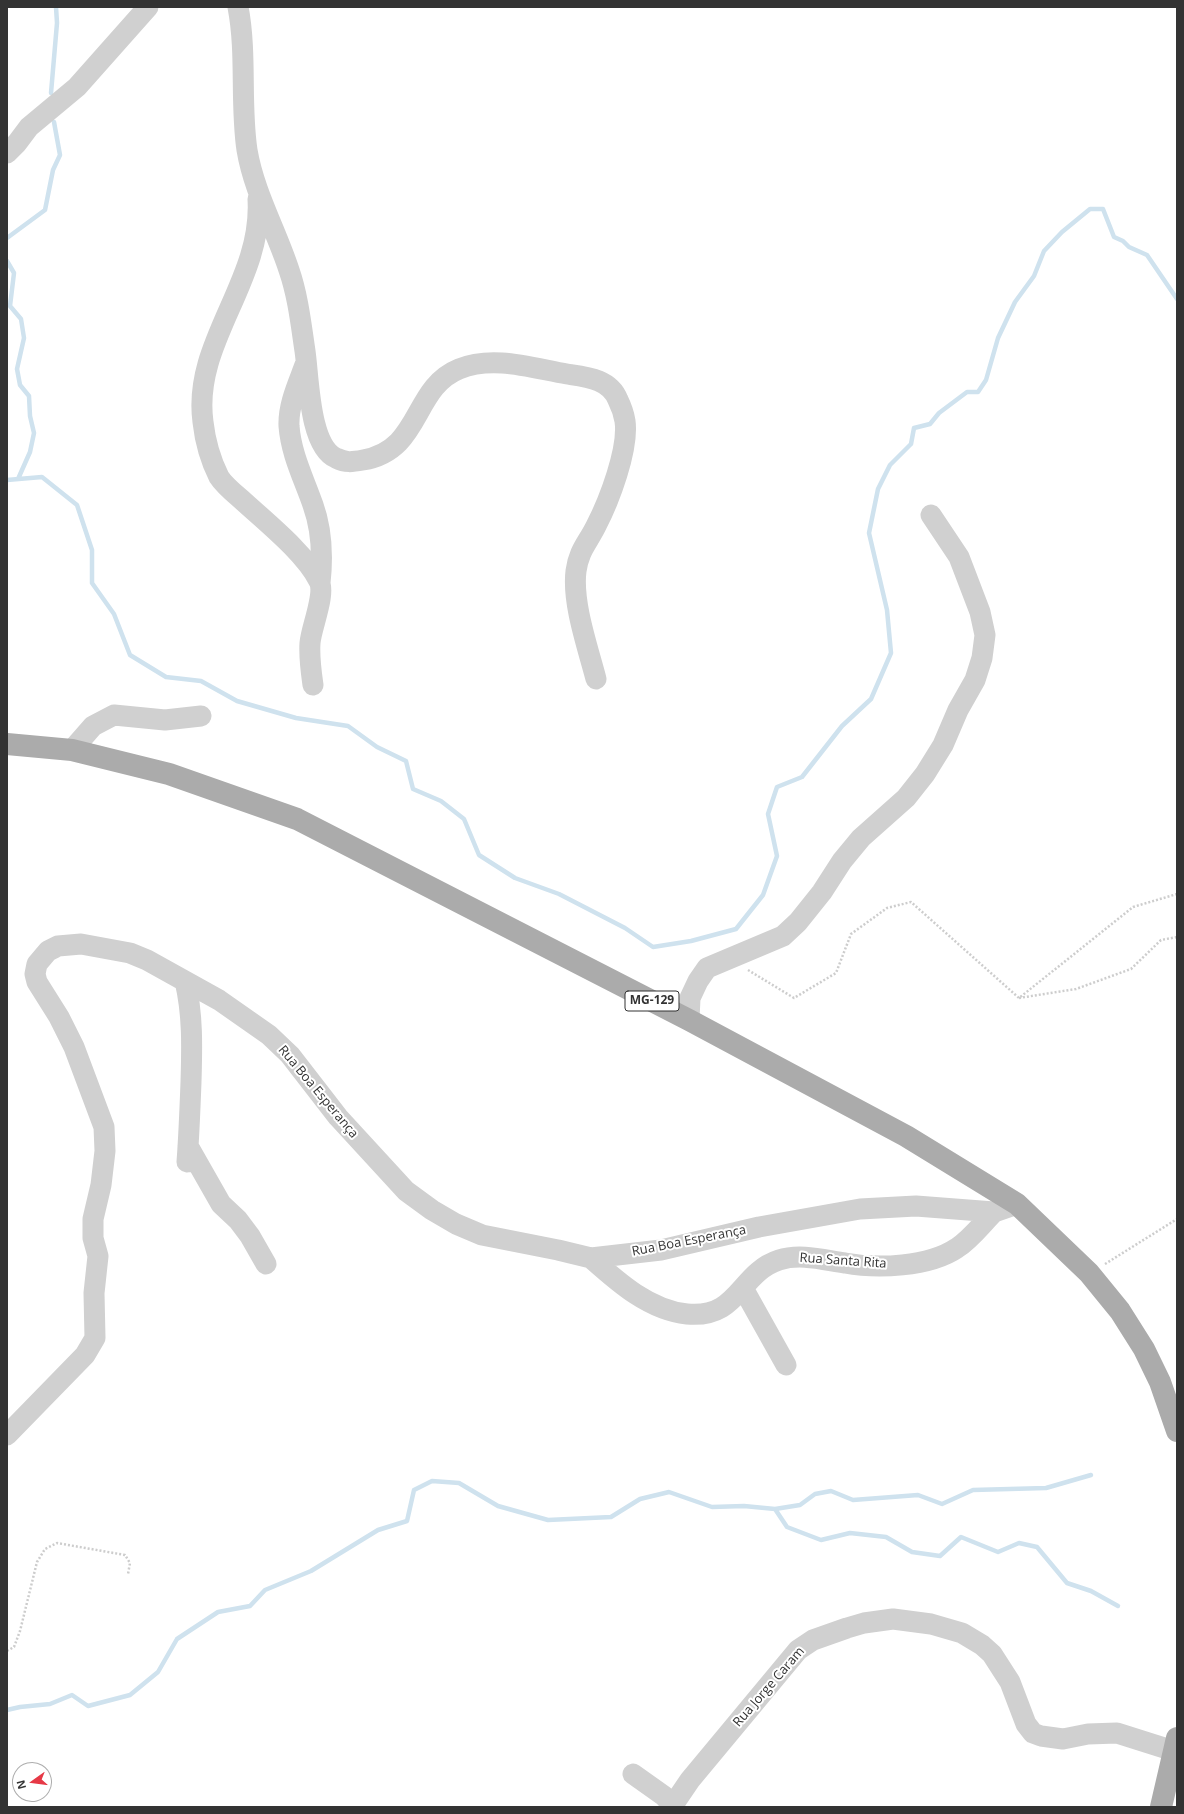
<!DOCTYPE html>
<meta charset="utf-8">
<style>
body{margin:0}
#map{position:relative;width:1184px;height:1814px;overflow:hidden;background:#fff;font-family:"Open Sans",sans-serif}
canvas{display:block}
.frame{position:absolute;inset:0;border:8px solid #333;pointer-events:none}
.north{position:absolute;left:12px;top:1762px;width:40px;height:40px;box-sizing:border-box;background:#fff;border:1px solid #adadad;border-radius:50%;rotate:256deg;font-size:11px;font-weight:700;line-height:16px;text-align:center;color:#333}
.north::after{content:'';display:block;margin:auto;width:14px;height:18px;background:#e63946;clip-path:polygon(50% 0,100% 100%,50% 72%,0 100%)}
</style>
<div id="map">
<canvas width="1184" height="1814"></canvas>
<div class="frame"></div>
<div class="north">N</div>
</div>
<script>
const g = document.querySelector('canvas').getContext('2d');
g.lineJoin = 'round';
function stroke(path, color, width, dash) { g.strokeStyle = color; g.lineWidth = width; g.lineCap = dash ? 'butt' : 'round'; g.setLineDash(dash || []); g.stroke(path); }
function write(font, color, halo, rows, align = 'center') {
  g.font = font + ' "Open Sans",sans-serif'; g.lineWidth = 4; g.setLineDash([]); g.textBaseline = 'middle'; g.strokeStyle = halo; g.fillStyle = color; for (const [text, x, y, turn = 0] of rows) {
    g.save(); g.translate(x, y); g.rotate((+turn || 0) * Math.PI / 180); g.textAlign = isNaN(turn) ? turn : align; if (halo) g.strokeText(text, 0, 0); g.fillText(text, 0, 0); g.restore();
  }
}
const stream = new Path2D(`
 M51,93L57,23L56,7
 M7,238L45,210L53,170L60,155L54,122
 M7,261L14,273L10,306L21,319L24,338L17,369L20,385L29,396L30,416L34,433L30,452L18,479
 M7,480L42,477L77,505L92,550V583L114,614L130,655L166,677L201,681L237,701L296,718L348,726L377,747L406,761L413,789L441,801L464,819L479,855L515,878L559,894L625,928L653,947L691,941L736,929L763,895L777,856L768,814L777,787L802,777L842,726L871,699L891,653L887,610L869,533L878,489L890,465L911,444L914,428L930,424L939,413L967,392H978L986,380L998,338L1015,302L1034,276L1044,251L1062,232L1090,209H1103L1114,237L1123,241L1129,247L1147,255L1177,299
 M775,1509L800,1505L815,1494L831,1491L853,1500L918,1495L942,1504L973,1490L1046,1488L1091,1475
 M7,1710L20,1707L50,1704L72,1695L88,1706L130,1695L158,1672L177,1639L218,1612L250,1606L265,1590L311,1571L378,1530L407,1521L414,1490L432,1481L459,1483L498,1506L548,1520L611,1517L640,1499L669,1492L712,1507L744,1506L775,1509L787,1527L821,1540L850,1533L886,1537L912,1552L940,1556L961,1537L998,1552L1019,1543L1037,1547L1067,1583L1091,1591L1118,1606`);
const path = new Path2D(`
 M748,970L794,998L836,973L851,934L887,908L911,902L1019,998L1133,907L1177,894
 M1019,998L1076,989L1131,969L1161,940L1177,937
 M1105,1264L1177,1219
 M7,1651L14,1647L20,1631L37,1562L45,1549L57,1543L125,1555L130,1563L128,1574`);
const minor = new Path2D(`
 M238,7C247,54 240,103 247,150C254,192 276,230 289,270C298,296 301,324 305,351C309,378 309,446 336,458C346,463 352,462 363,460C422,450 412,388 459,369C493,355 532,368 567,374C587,377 610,379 618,400C621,406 624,415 625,421C629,449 609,501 596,526C587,544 579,550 576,571C572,603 588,648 596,679
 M7,153L17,143L29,127L77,87L148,7
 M258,199C263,282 192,342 203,422C205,440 211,461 219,477C224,485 235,494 242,500C266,522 305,553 319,581C326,594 311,628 310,643C309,658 311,671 313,685
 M305,365C298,384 288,405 289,426C291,454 304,479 313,505C322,530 323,556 320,583
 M72,750L93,726L114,715L165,720L201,716
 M185,981C193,1014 192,1048 191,1082C190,1109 189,1135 187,1162
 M689,1020L690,998L698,981L707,968L783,936L798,922L822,892L842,861L861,838L906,798L925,774L943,745L958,710L975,680L982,658L985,635L980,612L959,557L931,515
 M188,1146L221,1204L238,1220L250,1236L266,1264
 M591,1258C618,1282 649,1310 687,1314C739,1319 739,1273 779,1260C800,1253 824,1260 845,1263C877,1269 929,1267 957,1248C971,1239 982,1224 994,1212
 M743,1288L786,1365
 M7,1435L85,1355L95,1338L94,1293L98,1256L93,1238V1219L101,1185L105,1151L104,1127L74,1047L59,1017L37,982L35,974L37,964L48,951L58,946L81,944L130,953L147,960L219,1000L269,1035L290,1055L338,1117L406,1191L432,1210L456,1224L482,1235L558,1250L591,1258L661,1250L759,1227L860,1209L916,1206L994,1212L1017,1204
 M633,1774L664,1796L674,1807
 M673,1805L690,1780L798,1650L813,1640L847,1628L864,1623L893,1619L931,1624L962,1633L982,1645L992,1654L1010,1682L1026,1724L1033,1733L1041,1736L1063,1739L1088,1734L1117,1733L1177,1752`);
const major = new Path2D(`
 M7,744L72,750L169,774L297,819L689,1020L906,1136L1017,1204L1089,1273L1120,1311L1144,1349L1160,1382L1177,1431
 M1161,1807L1177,1738`);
const shields = [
 [652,1001,54]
];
const shieldNames = [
 ["MG-129",652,1001]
];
const streetNames = [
 ["Rua Boa Esperança",318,1092,50],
 ["Rua Boa Esperança",689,1241,-11],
 ["Rua Santa Rita",843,1261,4],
 ["Rua Jorge Caram",769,1687,-49]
];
stroke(stream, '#cfe2ee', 4.5);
stroke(path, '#cdcdcd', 2.5, [2, 2]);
stroke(minor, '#d0d0d0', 21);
stroke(major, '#ababab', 22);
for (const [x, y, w] of shields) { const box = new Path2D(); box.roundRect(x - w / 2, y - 10, w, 20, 3); g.fillStyle = '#fff'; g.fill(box); stroke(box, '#333', 1); }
write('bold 12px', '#333', null, shieldNames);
write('13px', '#333', '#fff', streetNames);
</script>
